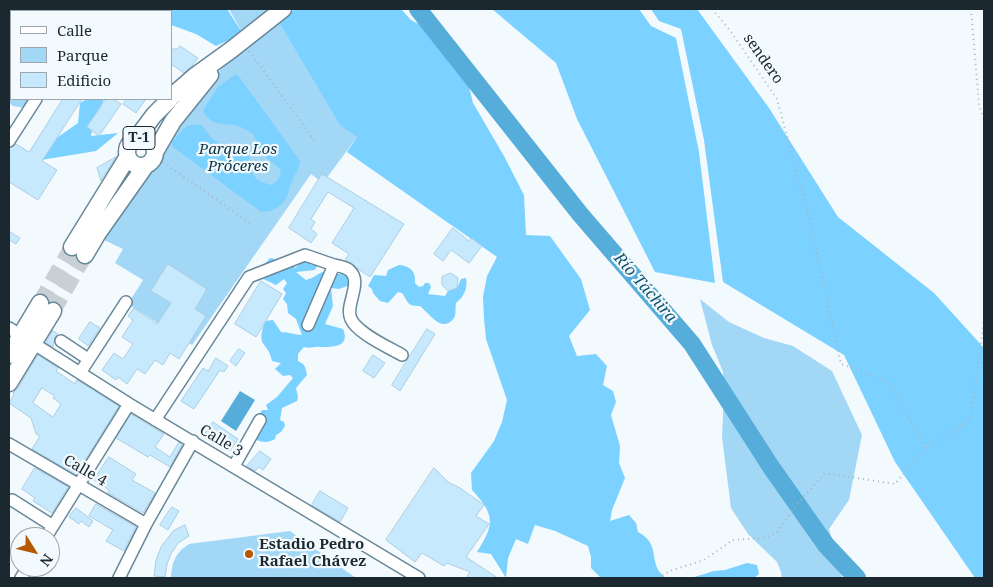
<!DOCTYPE html>
<meta charset="utf-8">
<style>
body{margin:0}
#map{position:relative;width:993px;height:587px;overflow:hidden;background:#f3fafe;font-family:"Noto Serif",serif}
canvas{display:block}
.frame{position:absolute;inset:0;border:10px solid #1b2830;pointer-events:none}
.legend{position:absolute;left:10px;top:10px;width:162px;height:90px;box-sizing:border-box;background:#f3fafe;border:1px solid #9da6ac;margin:0;padding:6px 9px;list-style:none;font-size:15px;color:#1b2830}
.legend li{display:flex;align-items:center;gap:10px;height:25px}
.legend b{width:25px;border:1px solid #9da6ac}
.north{position:absolute;left:10px;top:527px;width:50px;height:50px;box-sizing:border-box;background:#f3fafe;border:1px solid #9da6ac;border-radius:50%;rotate:126deg;font-size:14px;font-weight:700;line-height:20px;text-align:center;color:#1b2830}
.north::after{content:'';display:block;margin:auto;width:18px;height:22px;background:#b55900;clip-path:polygon(50% 0,100% 100%,50% 72%,0 100%)}
</style>
<div id="map">
<canvas width="993" height="587"></canvas>
<div class="frame"></div>
<ul class="legend">
<li><b style="height:6px;background:#fff"></b>Calle</li>
<li><b style="height:14px;background:#a2d7f6"></b>Parque</li>
<li><b style="height:14px;background:#c7e9fd"></b>Edificio</li>
</ul>
<div class="north">N</div>
</div>
<script>
const g = document.querySelector('canvas').getContext('2d');
g.lineJoin = 'round';
function fill(path, color) { g.fillStyle = color; g.fill(path, 'evenodd'); }
function stroke(path, color, width, dash) { g.strokeStyle = color; g.lineWidth = width; g.lineCap = dash ? 'butt' : 'round'; g.setLineDash(dash || []); g.stroke(path); }
function write(font, color, halo, rows, align = 'center') {
  g.font = font + ' "Noto Serif",serif'; g.lineWidth = 4.5; g.setLineDash([]); g.textBaseline = 'middle'; g.strokeStyle = halo; g.fillStyle = color; for (const [text, x, y, turn = 0] of rows) {
    g.save(); g.translate(x, y); g.rotate((+turn || 0) * Math.PI / 180); g.textAlign = isNaN(turn) ? turn : align; if (halo) g.strokeText(text, 0, 0); g.fillText(text, 0, 0); g.restore();
  }
}
const green = new Path2D(`
 M229,9H275L243,34Z
 M278,21L340,124L357,137L323,183L311,174L192,345L128,304L143,280L115,263L123,249L100,238L199,95L221,69L235,56Z
 M11,88V99H30L25,108L13,106L9,103V94Z
 M700,299L729,322L764,338L793,346L832,371L862,435L849,500L829,529L842,578H782L781,572L777,562L748,534L731,508L722,437L724,393L723,372L712,345Z
 M290,531L356,578H171C172,562 175,553 189,544Z`);
const forest = new Path2D(`
 M154,9H227L243,34L216,46L196,34L171,25V11H153Z
 M295,9H401L411,20L446,38L462,57L473,103L504,156L524,195L526,235L550,236L581,279L590,310L569,336L577,356L596,354L607,366L603,385L613,391L616,402L611,415L620,446L619,463L625,478L612,510L610,521L629,515L636,523L638,532C663,545 646,564 666,578H601L591,568V557L588,546L555,531L535,525L528,544L516,539L508,558L506,578L491,554L477,552C495,524 495,515 472,490L471,473L494,441L502,422L507,400L486,339L484,319L483,297L487,276L497,257L347,152L357,137L340,125L278,21Z
 M492,9H639L651,26L676,38L699,152L715,283L655,272L577,119L556,63Z
 M651,9H697L769,108L838,217L934,293L984,348V578H975L895,462L844,355L723,282L704,140L681,29L659,21Z
 M236,74L240,78L300,161C299,170 294,175 291,183C289,186 289,190 288,194C284,205 271,214 260,211L173,147L172,142C182,132 184,122 201,125C208,132 211,140 221,144C229,146 237,143 244,150C257,162 242,178 271,185L277,181L281,174L279,168L262,154L253,134C247,130 241,126 234,125C219,123 211,126 203,110L218,87Z
 M87,99H104L93,126L91,136L118,133L96,151L41,160L58,137L78,123L80,103Z
 M270,258C278,259 285,263 294,265L295,268L306,259L312,265L316,263L317,266L315,270L296,272L306,280C318,278 320,267 332,275L348,272L350,285L339,289L331,288L333,306L325,324L343,329C351,348 331,347 320,347C314,346 311,349 304,347L298,354V361C306,365 305,367 307,375L296,388L298,397L297,401L282,408L280,420L284,422L285,426L281,432L276,435L275,439C268,443 262,443 255,439C257,432 261,429 264,421L259,415L262,410H268L266,405L277,397L293,378L290,375L283,376L275,369L281,363L272,361C268,340 255,349 265,321L273,320L281,332C289,332 295,335 302,335L296,319L288,313L287,304L283,299L286,293L283,289L287,283L284,279L276,285L261,278L264,265Z
 M399,265C411,266 416,272 415,283L419,287L423,286L425,283H429L431,287L428,294L445,296L448,291L457,288L461,279L466,278C468,288 464,297 456,303C455,307 456,312 455,316C454,319 452,320 450,322C439,330 428,312 420,306C407,306 409,303 402,293L398,292L388,303L380,301L373,293L372,289L368,286L374,275L386,276L388,270Z
 M747,563L757,565L759,574L754,578H691L714,571L725,570Z`);
const water = new Path2D(`
 M240,391L255,400L236,431L221,421Z`);
const river = new Path2D(`
 M418,9L580,214L692,344L771,467L826,545L857,578`);
const building = new Path2D(`
 M180,46L198,58L192,66L184,73L171,64V49H177Z
 M63,99H82L42,161L57,170L38,200L9,182V148L13,147L16,144L29,152Z
 M106,99H113L121,104L99,136L87,127Z
 M127,99H146L136,113L123,104Z
 M116,157L101,180V181L97,168Z
 M322,174L404,224L370,277L358,269L353,264L345,260L349,254L332,243L354,208L328,192L311,219L315,222L311,229L317,234L311,243L289,228Z
 M453,228L469,241L471,238L482,246L469,263L451,250L443,261L434,254Z
 M9,231L20,238L16,244L9,240Z
 M168,264L207,289L195,309L206,316L179,359L170,353L163,365L155,360L145,374L137,369L127,384L118,377L116,380L102,370L114,353L123,359L133,344L122,337L133,320L128,316L134,308L157,324L171,303L151,291Z
 M451,273L458,278L457,288L448,291L442,285V277Z
 M261,281L282,294L256,337L235,324Z
 M90,322L100,328L88,346L79,339Z
 M427,329L435,334L400,391L392,385Z
 M53,331L58,334L55,337L53,347L46,343Z
 M239,349L245,353L236,366L230,361Z
 M38,355L58,368L56,371L75,384L77,380L119,406L76,475L32,449L40,436L36,434L31,418L9,403L14,394L13,393L18,388ZM42,388L55,396L53,398L61,404L53,417L33,403Z
 M373,355L385,363L374,378L363,371Z
 M216,358L228,366L224,372L220,370L194,409L181,401L203,368L208,371Z
 M131,414L164,434L155,447L170,457L179,442L182,445L170,467L150,455L148,457L116,438Z
 M213,422L238,439L230,451L205,434Z
 M260,451L271,459L263,470L259,467L255,471L247,466Z
 M109,457L136,474L132,480L155,493L143,513L108,493L109,490L94,480Z
 M35,468L68,487L52,513L33,501L35,498L22,489Z
 M434,468L448,482L460,488L484,505L476,516L489,524L466,557L498,578H466L470,572L447,563L444,566L422,553L415,562L386,540Z
 M320,491L348,508L340,522L312,505Z
 M96,504L136,527L124,551L106,541L113,530L89,516Z
 M172,507L179,511L168,530L160,525Z
 M76,508L93,521L89,527L81,521L79,524L69,517Z
 M185,525L189,536L178,543L171,554L167,564L165,577L154,576L156,560L161,547L173,531Z`);
const highwayTunnel = new Path2D(`
 M40,303L72,247
 M53,311L85,255`);
const path = new Path2D(`
 M712,9L729,29L777,99L810,221L841,364L889,382L926,448
 M971,9L979,105L984,120
 M249,51L317,144
 M163,162L251,224
 M658,578L670,571L704,560L733,540L764,538L776,533L798,503L825,473L895,484L926,448L971,420L984,321`);
const minor = new Path2D(`
 M92,11L93,9
 M9,64L11,65
 M9,141L36,99
 M334,265C339,266 345,267 349,270C364,282 344,305 351,319C357,333 388,347 402,355
 M9,328L129,404L419,578
 M61,341L88,359
 M80,373L126,302
 M155,420L249,277L305,255L334,265L308,325
 M9,444L146,524
 M234,466L260,420
 M12,500L53,526
 M46,537L129,404
 M21,578L28,567
 M119,578L146,524L193,441`);
const highway = new Path2D(`
 M171,97L195,76L231,50L283,9
 M127 152a14 14 0 1 1 28 0a14 14 0 1 1-28 0Z
 M136,139L154,115L170,99
 M155,152L173,121L210,75
 M72,247L127,158
 M85,255L98,233L146,165
 M9,355L40,303
 M9,383L53,311`);
const markers = [
 [249,554,5,"#b55900"]
];
const shields = [
 [139,138,32]
];
const shieldNames = [
 ["T-1",139,138]
];
const streetNames = [
 ["sendero",763,59,55],
 ["Calle 3",221,441,31],
 ["Calle 4",85,471,30]
];
const parkNames = [
 ["Parque Los",238,150],
 ["Próceres",238,167]
];
const poiNames = [
 ["Estadio Pedro",259,545],
 ["Rafael Chávez",259,562]
];
const waterNames = [
 ["Río Táchira",645,288,49]
];
fill(green, '#a2d7f6');
fill(forest, '#7bd1ff');
fill(water, '#57add9');
stroke(river, '#57add9', 18);
fill(building, '#c7e9fd');
stroke(building, '#accde1', 1);
stroke(highwayTunnel, '#c8d0d5', 16, [16, 8]);
stroke(minor, '#68889a', 14);
stroke(highway, '#68889a', 19);
stroke(path, '#abb4b9', 2, [1, 4]);
stroke(minor, '#fff', 11);
stroke(highway, '#fff', 16);
for (const [x, y, r, color] of markers) { const dot = new Path2D(); dot.arc(x, y, r, 0, 2 * Math.PI); g.fillStyle = color; g.fill(dot); stroke(dot, '#f3fafe', 2); }
for (const [x, y, w] of shields) { const box = new Path2D(); box.roundRect(x - w / 2, y - 11.5, w, 23, 4); g.fillStyle = '#f3fafe'; g.fill(box); stroke(box, '#1b2830', 1); }
write('bold 14px', '#1b2830', null, shieldNames);
write('15px', '#1b2830', '#f3fafe', streetNames);
write('italic 15px', '#0c3346', '#f3fafe', parkNames);
write('bold 15px', '#1b2830', '#f3fafe', poiNames, 'left');
write('italic 16px', '#0f5472', '#f3fafe', waterNames);
</script>
